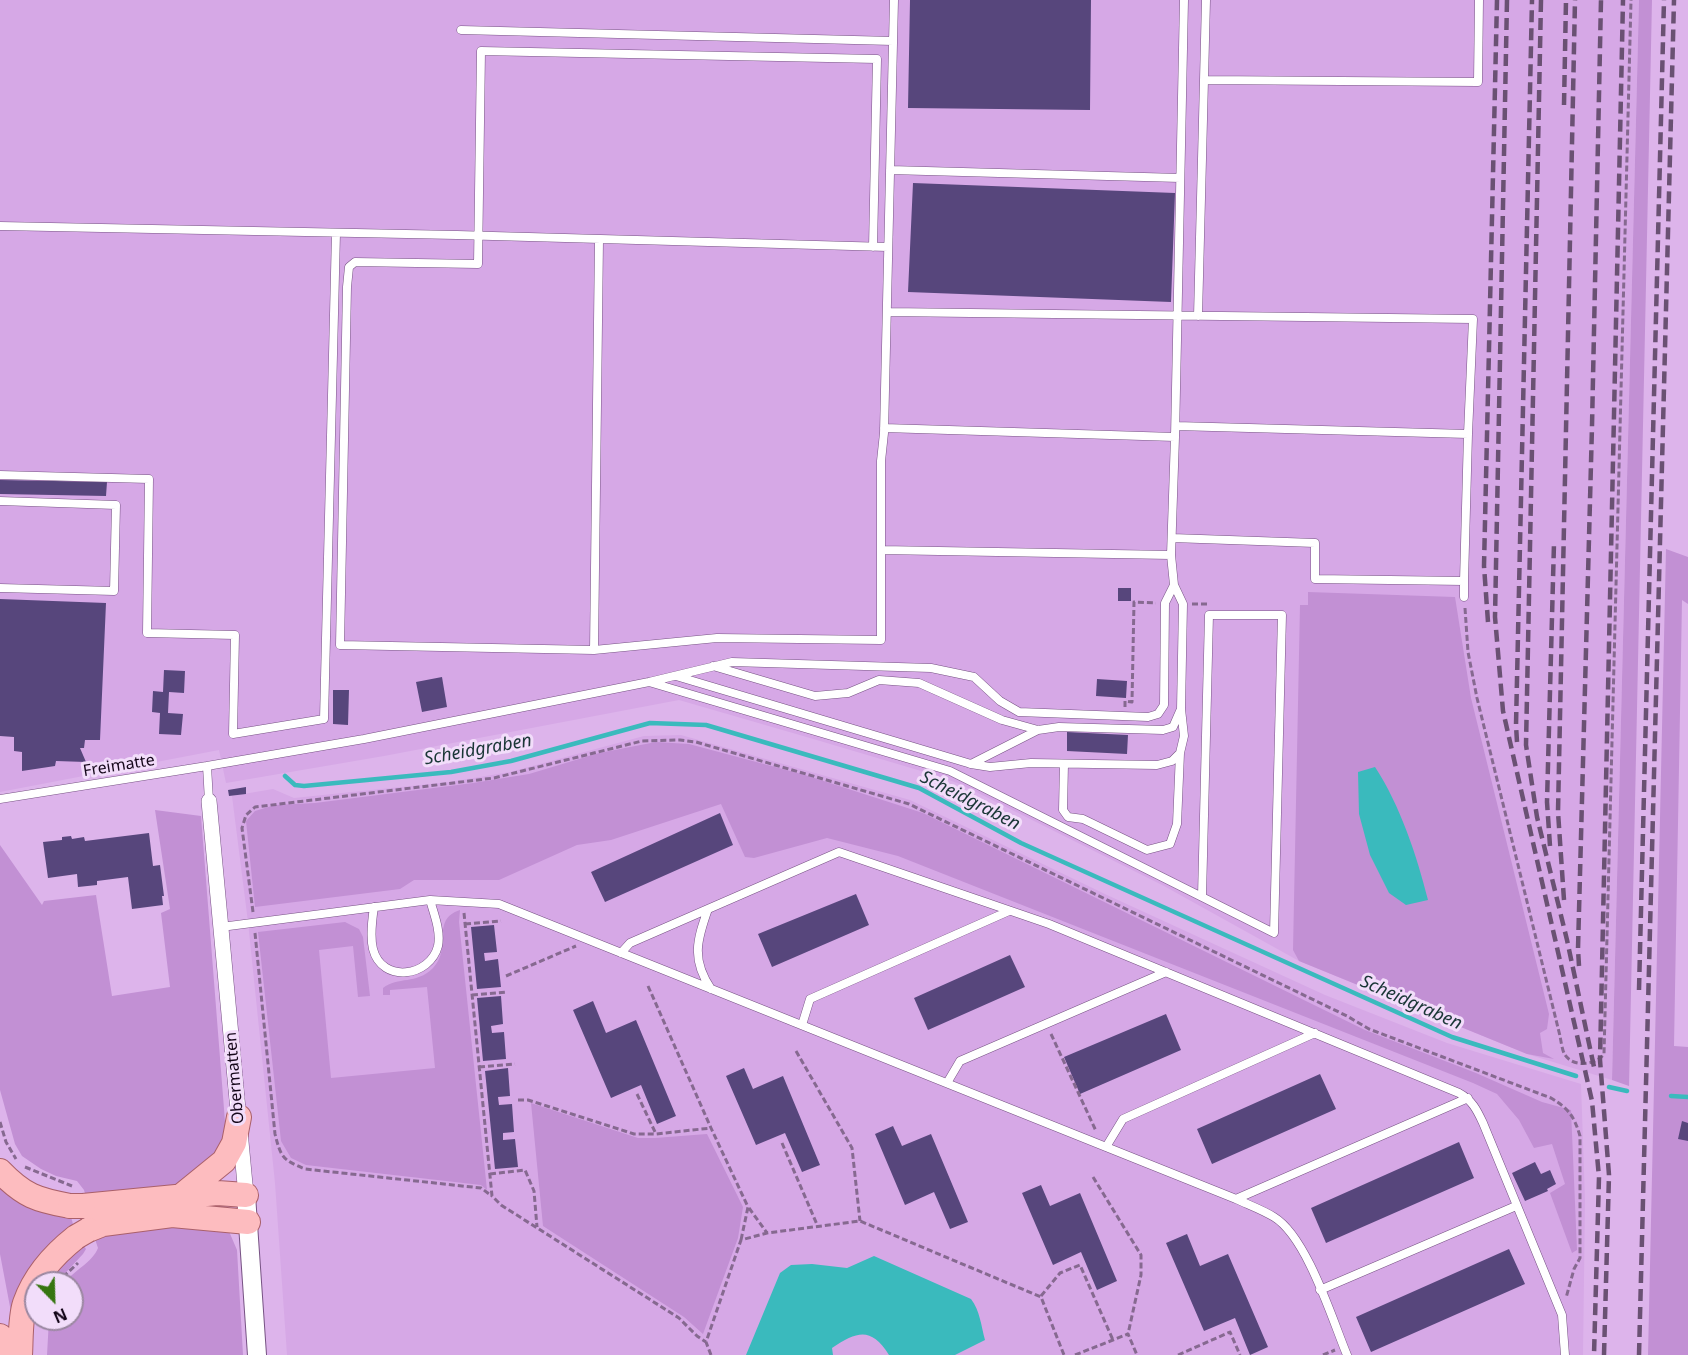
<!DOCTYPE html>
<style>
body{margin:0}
#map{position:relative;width:1688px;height:1355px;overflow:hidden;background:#ddb4eb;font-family:"Noto Sans",sans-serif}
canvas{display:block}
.north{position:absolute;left:24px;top:1271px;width:60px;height:60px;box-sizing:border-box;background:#f2ddfa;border:2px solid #9a87a0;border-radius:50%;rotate:157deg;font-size:16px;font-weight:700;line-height:24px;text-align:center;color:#15071a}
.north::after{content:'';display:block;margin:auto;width:21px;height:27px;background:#367510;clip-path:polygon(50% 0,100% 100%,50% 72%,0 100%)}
</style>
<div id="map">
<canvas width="1688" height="1355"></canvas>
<div class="north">N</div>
</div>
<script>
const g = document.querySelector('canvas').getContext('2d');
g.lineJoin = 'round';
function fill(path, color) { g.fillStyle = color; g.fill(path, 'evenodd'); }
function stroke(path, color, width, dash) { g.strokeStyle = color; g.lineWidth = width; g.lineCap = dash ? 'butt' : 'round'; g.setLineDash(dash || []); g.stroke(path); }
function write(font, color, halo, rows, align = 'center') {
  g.font = font + ' "Noto Sans",sans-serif'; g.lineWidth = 6; g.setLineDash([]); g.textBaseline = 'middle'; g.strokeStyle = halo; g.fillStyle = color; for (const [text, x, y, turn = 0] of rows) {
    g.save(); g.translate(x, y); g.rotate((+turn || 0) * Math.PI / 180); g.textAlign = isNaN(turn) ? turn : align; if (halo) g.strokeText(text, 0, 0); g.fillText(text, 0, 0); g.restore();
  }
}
const built = new Path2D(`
 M0,0H1639L1612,1080L1527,1054L1299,961L1164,886L960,784L938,776L810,738L679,700L384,756L226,783L219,750L0,792Z
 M681,735L910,800L1107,895L1325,995L1447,1043L1581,1084L1585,1200L1583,1355H287L275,1183L248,922L232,796L273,789L294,798L449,782L510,772L644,736Z`);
const green = new Path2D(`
 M1639,0H1652L1629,1086L1612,1080Z
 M1666,549L1688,557V604L1682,600L1674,1046L1688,1047V1355H1648Z
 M1308,592L1455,597L1471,698L1549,1014L1547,1029L1540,1033L1543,1053L1554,1059L1527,1054L1299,961L1293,950L1300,605H1308Z
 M656,742L689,744L805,775L923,813L1365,1030L1476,1073L1542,1102L1571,1110L1577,1250L1572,1253L1550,1193L1565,1184L1552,1144L1534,1148L1519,1120L1497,1094L1473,1083L898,856L827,838L754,858L745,857L721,804L611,840L577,845L499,880H414L400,889L255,907L246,821L255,811L275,805L315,803L473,783L529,774L599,753Z
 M155,810L201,816L227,1147L173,1189L86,1197L84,1190L77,1181L56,1176L41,1169L22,1156L15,1144L0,1090V845L42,905L44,901L96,895L112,996L170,987L161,913L170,909Z
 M460,910L459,922L487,1190L481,1185L306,1165L291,1158L281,1141L258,932L345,922L359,929L363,937L370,996L358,997L353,946L319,950L331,1078L435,1068L427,987L390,990V995H383V988C398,976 416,985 433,968C453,947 430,920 460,910Z
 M531,1103L638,1138H655L707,1134L743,1207L738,1238L703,1334L684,1317L543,1226Z
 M0,1180L70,1213L74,1228L11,1312L0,1254Z
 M159,1225L228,1229L237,1250L243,1355H47L49,1319H72V1283H65C75,1269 92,1263 98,1248L94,1236Z
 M82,1243L86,1249L83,1254L56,1283H45Z`);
const water = new Path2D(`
 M1375,767C1400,805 1417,856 1428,900L1406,905L1389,893L1370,855L1359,814L1358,772Z
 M874,1256L971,1299C980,1311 981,1325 985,1340L955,1355H889C871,1327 858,1331 832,1348L833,1355H746L780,1273L791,1265L812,1264L847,1268Z`);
const stream = new Path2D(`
 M285,776L295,785L304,786L451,772L511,761L650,723L706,725L919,788L1021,843L1452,1037L1576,1076
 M1609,1087L1627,1091
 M1671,1096L1688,1097`);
const building = new Path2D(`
 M910,0H1091L1090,110L908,108Z
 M913,183L1175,193L1171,302L908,292Z
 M0,480L107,482L106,496L0,494Z
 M1118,588H1131V601H1118Z
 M0,599L106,603L100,740H85L84,748H80L86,762L56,761L55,766L22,771V752L14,751V737L0,736Z
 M164,670L185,671L184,693L169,692L168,713L183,714L181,735L159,734L160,713L152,712L153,691L163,692Z
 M442,677L447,707L422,712L416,682Z
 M1097,679L1127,681L1126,698L1096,696Z
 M333,690H349L348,725L333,724Z
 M1067,732L1128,735L1127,754L1067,751Z
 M246,787V794L229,796L228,790Z
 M720,813L733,845L605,902L591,872Z
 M149,833L153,866L160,865L164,896H162L163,905L132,909L128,877L97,881V885L78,887L77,874L48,878L43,842L62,840V837L71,836L72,839L84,837L85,841Z
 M856,894L869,925L772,967L758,934Z
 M494,925L497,952L484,953L485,961L498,959L501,987L477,989L471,927Z
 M1010,955L1025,987L928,1030L914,998Z
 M501,996L503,1024L491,1026L492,1033L504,1032L506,1059L483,1061L477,998Z
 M593,1001L606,1033L636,1020L676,1116L657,1124L641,1085L611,1098L573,1010Z
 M1166,1014L1181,1050L1080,1094L1064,1057Z
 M508,1068L510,1096L498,1097L499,1105L512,1104L514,1132L503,1133V1140L515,1139L518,1167L495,1169L485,1071Z
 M744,1068L753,1089L783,1076L820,1165L802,1172L785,1133L756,1145L726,1076Z
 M1320,1074L1336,1109L1212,1164L1197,1129Z
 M1682,1121L1688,1123V1141L1678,1139Z
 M893,1126L902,1146L931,1134L968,1222L950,1229L934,1192L905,1205L875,1134Z
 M1459,1142L1474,1178L1326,1243L1311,1208Z
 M1535,1162L1541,1174L1550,1170L1556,1184L1547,1189L1548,1191L1525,1201L1512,1173Z
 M1041,1185L1050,1206L1080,1193L1117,1281L1097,1290L1081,1252L1053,1265L1022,1193Z
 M1187,1234L1200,1266L1228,1254L1268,1347L1250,1355L1235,1318L1204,1331L1166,1243Z
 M1509,1249L1525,1284L1371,1352L1356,1317Z`);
const path = new Path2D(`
 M1192,604H1207
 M1465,608L1468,652L1477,698L1560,1036C1561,1041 1562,1050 1565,1055C1574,1068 1596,1065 1604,1054L1631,0
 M1125,707V701L1132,702L1134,602L1156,603
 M253,912L242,828L246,815L255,807L494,778L642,741L680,740L696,742L909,804L1347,1016L1369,1029L1551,1098C1569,1109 1574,1116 1580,1136V1258L1574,1269L1566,1298
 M464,913L492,1196L501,1205L679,1318L697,1336L706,1342
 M465,924L501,921
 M255,933L275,1134C281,1158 283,1160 305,1169L481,1188L492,1196
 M506,976L576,946
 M648,986L711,1128L748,1207L741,1240
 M472,995L507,992
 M1051,1034L1096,1131
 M796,1051L852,1148L860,1221
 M479,1067L515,1064
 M637,1094L656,1134L711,1128
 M518,1100H528L634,1134H656
 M0,1122L6,1142L16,1159
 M782,1143L818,1227
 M25,1167L72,1186
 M490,1174L525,1170L534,1191L537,1227
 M1093,1177L1141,1255V1275L1128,1334
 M749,1208L767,1233
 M63,1277L78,1263
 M1041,1296L1060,1273L1080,1265L1113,1340
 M711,1355L706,1342L741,1240L767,1233L860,1221L1041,1297L1064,1355
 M1075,1355L1128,1334L1137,1355
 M1178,1355L1230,1332L1240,1355
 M1323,1355L1335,1350`);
const service = new Path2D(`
 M461,30L893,41
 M1204,80L1206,0
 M890,170L1180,178
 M0,226L457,235L888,247
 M873,247L877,59L481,51L478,264L355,262L349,267L347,287L340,645L594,650L717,638L881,640V461L884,433L894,0
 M887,312L1473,319L1468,434L1176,426
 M1198,316L1204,80L1478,82L1479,0
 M884,428L1175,437L1184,0
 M0,475L149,479L147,633L235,635L233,734L324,719L336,233
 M0,501L116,505L114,591L0,588
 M1172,538L1315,543V579L1464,581V597
 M881,550L1171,555
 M1464,581L1468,434
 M594,650L599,240
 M713,666L815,696L848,693L879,680L919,683L1002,720L1038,730L1059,727L1163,730L1173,727L1180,711
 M676,676L971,764L1038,730
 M649,682L950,771L1274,933L1282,615H1209L1202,896
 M971,764L990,767L1031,763L1157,765L1172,761L1180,753L1184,736L1181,709L1183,604L1174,585L1171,555L1175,437
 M1064,764L1063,810L1068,817L1083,819L1147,850L1170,844L1177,824L1180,753
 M207,766L364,739L649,682L732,662L931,668L974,677L1000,701L1019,712L1148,717L1158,714L1164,705L1165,603L1174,585
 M0,799L207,766L209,801
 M374,907C372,920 370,937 373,949C382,984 430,977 438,946C441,931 434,914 430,900
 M221,927L430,900L499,904L1236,1199C1249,1205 1263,1210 1274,1217C1307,1237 1332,1319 1347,1355
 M621,953L630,943L708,909
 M711,989C691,959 697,940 708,909L839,852L1049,924L1459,1093C1472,1100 1477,1110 1483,1123L1562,1315L1565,1355
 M802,1025L810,999L1009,911
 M947,1083L960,1061L1166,972
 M1106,1147L1123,1119L1315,1033
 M1236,1199L1468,1098
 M1320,1290L1516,1206`);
const minor = new Path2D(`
 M209,801L246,1195`);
const tertiary = new Path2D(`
 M246,1195L257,1355`);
const primary = new Path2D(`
 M0,1171C24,1196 37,1200 70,1206
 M181,1196L224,1161L234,1143L239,1117
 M83,1206L217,1193L246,1195
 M88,1230L103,1224L172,1215L248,1222
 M0,1336L3,1355
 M20,1355C21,1339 20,1318 25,1303C35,1275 53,1255 76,1237`);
const rail = new Path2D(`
 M1507,0L1495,617L1503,711L1592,1101L1599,1177L1594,1355
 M1541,0L1526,745L1537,817L1567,940L1594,1067
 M1564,105L1566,0
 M1488,622L1484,566L1497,0
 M1517,742L1516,725L1532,0
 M1550,846L1547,802L1554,543
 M1564,900L1558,812L1575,0
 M1579,966L1578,949L1592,426L1601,0
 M1639,990L1664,0
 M1604,1355L1609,1175L1600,1060L1623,0
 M1639,1355L1674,0`);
const primaryBridge = new Path2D(`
 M70,1206H83
 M76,1237L88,1230`);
const streetNames = [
 ["Freimatte",119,766,-9],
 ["Obermatten",235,1078,-95]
];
const waterNames = [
 ["Scheidgraben",478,750,-10],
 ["Scheidgraben",970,801,27],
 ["Scheidgraben",1411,1003,24]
];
fill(built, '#d6a8e6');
fill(green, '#c290d4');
fill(water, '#3ababd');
stroke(stream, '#3ababd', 4.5);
fill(building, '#57467c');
stroke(service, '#775384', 9);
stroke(minor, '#775384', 16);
stroke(tertiary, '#775384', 20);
stroke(primary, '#aa606a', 26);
stroke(path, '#866990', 3, [6, 3]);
stroke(service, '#fff', 8);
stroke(minor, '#fff', 15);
stroke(tertiary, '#fff', 18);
stroke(primary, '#fdbcbf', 24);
stroke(rail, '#6a5173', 4.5, [12, 6]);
stroke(primaryBridge, '#aa606a', 26, []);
stroke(primaryBridge, '#fdbcbf', 24);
write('16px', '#15071a', '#f2ddfa', streetNames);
write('italic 18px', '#1a3636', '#f2ddfa', waterNames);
</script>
